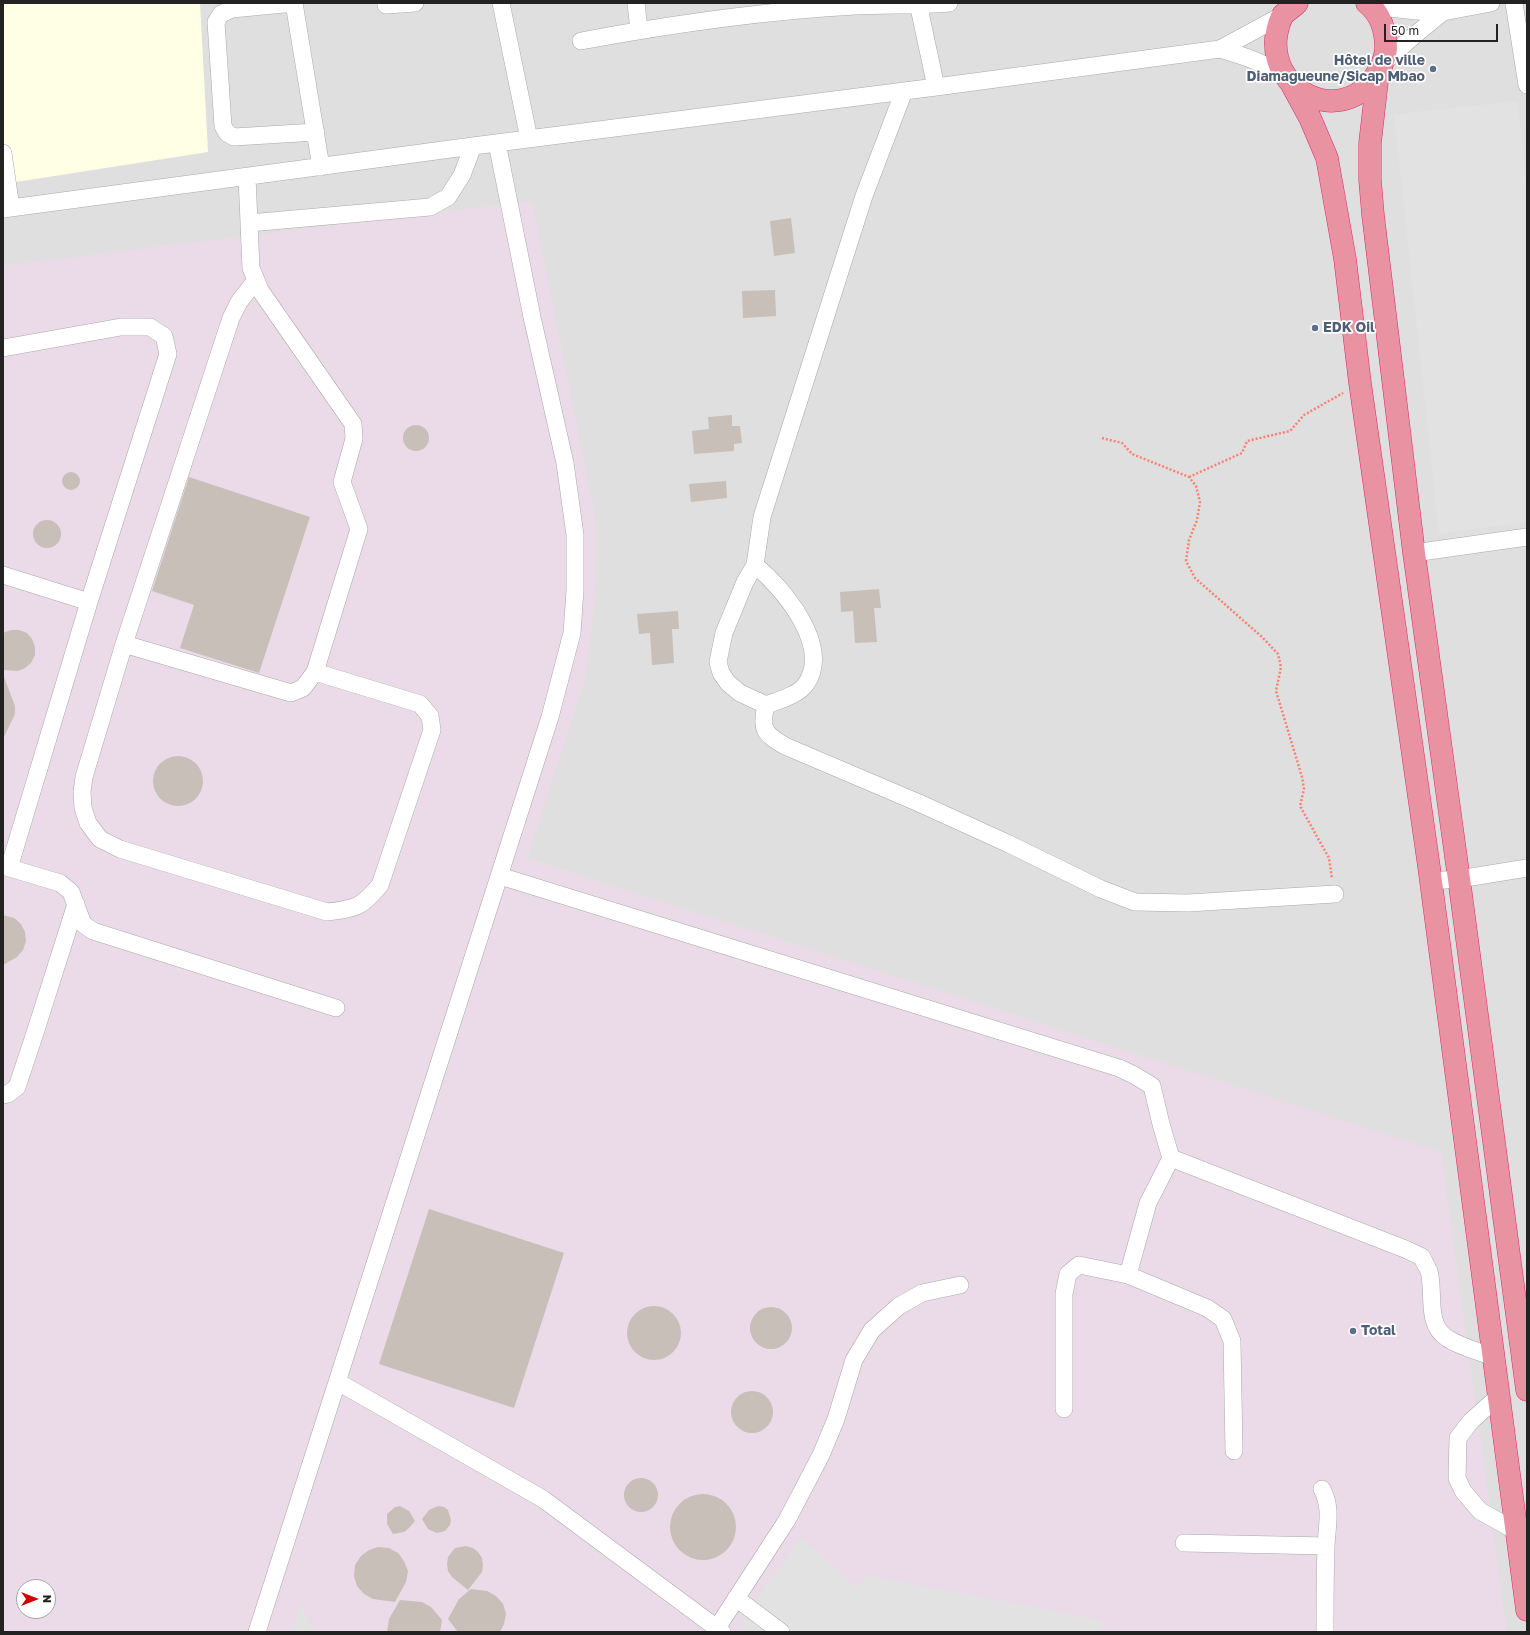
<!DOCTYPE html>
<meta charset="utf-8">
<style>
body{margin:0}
#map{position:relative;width:1530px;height:1635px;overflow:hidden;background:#f2efe9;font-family:"Golos Text",sans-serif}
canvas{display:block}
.frame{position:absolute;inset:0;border:4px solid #222;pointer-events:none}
.north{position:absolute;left:16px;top:1579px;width:40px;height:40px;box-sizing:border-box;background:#fff;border:1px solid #a7a7a7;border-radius:50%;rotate:90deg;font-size:11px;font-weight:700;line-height:16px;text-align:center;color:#222}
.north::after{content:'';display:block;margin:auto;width:14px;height:18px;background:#d40000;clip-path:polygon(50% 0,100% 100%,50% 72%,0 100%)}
.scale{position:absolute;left:1384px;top:24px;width:114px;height:18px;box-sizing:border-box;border:2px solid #222;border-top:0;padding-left:5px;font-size:12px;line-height:14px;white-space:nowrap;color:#222;-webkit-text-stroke:3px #fff;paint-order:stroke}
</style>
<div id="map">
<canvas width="1530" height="1635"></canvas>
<div class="frame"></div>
<div class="north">N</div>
<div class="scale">50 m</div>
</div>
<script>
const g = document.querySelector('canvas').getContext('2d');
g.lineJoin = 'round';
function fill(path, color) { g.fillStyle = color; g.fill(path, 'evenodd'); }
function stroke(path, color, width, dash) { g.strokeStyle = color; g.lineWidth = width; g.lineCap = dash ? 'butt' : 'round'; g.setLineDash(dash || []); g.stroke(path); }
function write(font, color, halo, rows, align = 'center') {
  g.font = font + ' "Golos Text",sans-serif'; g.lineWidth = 3.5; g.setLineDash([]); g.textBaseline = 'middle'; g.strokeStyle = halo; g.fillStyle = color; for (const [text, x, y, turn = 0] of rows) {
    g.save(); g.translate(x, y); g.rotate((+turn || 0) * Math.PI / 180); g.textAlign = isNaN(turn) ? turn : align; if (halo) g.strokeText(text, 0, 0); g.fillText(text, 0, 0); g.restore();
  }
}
const residential = new Path2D(`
 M3,3H1527V1632H3ZM24,1587H48V1611H24Z`);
const industrial = new Path2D(`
 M532,201L596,523L595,601L585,680L527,858L1441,1152L1507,1632H3V266ZM24,1587H48V1611H24Z`);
const education = new Path2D(`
 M3,3H200L208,152L3,184Z`);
const parking = new Path2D(`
 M1518,101L1527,190V522L1439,534L1394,114Z
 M801,1537L856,1588L867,1575L1101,1620L1103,1632H748L738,1624Z
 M301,1603L314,1632H292Z`);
const building = new Path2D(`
 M791,218L795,253L774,256L770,221Z
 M775,290L776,316L743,318L742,291Z
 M732,415V426H740L742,443L734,444V451L694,454L692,431L709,429L708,417Z
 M403 438a13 13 0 1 1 26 0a13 13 0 1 1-26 0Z
 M62 481a9 9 0 1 1 18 0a9 9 0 1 1-18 0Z
 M189,477L310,517L259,673L180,648L194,605L152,591Z
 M726,481L727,498L691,502L689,484Z
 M33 534a14 14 0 1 1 28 0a14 14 0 1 1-28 0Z
 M879,589L881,608H874L877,642L855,643L853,611L841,612L840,592Z
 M678,611L679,629H672L674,663L652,665L650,633L639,634L637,614Z
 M11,630H19L27,633L32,639L35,647V655L31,663L25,668L18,671L3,670V633Z
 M3,677H4L15,706V714L3,739Z
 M153 781a25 25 0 1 1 50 0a25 25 0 1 1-50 0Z
 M3,915L14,918L21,924L25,932L26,941L23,950L17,957L3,965Z
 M429,1209L564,1253L514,1408L379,1364Z
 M627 1333a27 27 0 1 1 54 0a27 27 0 1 1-54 0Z
 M750 1328a21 21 0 1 1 42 0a21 21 0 1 1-42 0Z
 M731 1412a21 21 0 1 1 42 0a21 21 0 1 1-42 0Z
 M624 1495a17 17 0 1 1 34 0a17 17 0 1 1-34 0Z
 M670 1527a33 33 0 1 1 66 0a33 33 0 1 1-66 0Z
 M400,1506L409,1511L415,1521L408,1529L404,1532L393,1534L387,1524V1514L395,1507Z
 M438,1506L444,1507L448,1510L451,1520L450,1525L445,1531L437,1533L428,1529L422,1519L429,1510Z
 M466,1546L473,1548L478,1552L482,1558L483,1565L482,1572L468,1590L452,1577L448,1571L447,1564L448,1557L455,1548Z
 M378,1547L389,1548L398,1553L404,1561L408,1571L406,1582L395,1602L373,1599L364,1594L357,1586L354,1576L355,1565L361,1556L369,1550Z
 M471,1589L487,1591L496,1596L503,1604L506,1614L504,1624L500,1632H458L448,1619L459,1599Z
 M400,1600L422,1602L431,1607L442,1620L440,1632H387L389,1619Z`);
const path = new Path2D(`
 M1102,438L1122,443L1132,454L1189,477L1196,486L1200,502L1197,520L1189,540L1186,561L1195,578L1262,637L1278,654L1281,667L1276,691L1302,777L1304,789L1300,806L1329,858L1332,879
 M1189,477L1242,453L1247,441L1290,431L1304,415L1343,393`);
const minor = new Path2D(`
 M294,3L232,9L221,14L216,22L223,126L227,133L234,137L316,132
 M294,3L321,167
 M501,3L529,139
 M636,3L639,30
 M918,3L936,87
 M1514,3L1527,85
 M386,5L415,3
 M1371,6L1416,11L1443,12L1491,3
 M581,41C672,24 763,11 855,6C887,4 918,6 949,3
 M1220,49C1244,56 1265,63 1286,77
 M1382,64L1416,34L1443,12
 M3,153L11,208
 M247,177L251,268L256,280L239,302L231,318L124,644L84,777L82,792L83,808L88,823L100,839L120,849L327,912C356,909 362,907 380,885L432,730L430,716L420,704L315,672L359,529L342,482L354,439L353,424L260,290L256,280
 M3,209L473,146L936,87L1220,49L1283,15
 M249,223L430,207L448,197L462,175L473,146
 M3,348L121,327H150L164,336L168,354L89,602L9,868
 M1414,553L1527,537
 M755,565C783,588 832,646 806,684C797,696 779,700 766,705L740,693L728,683L721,673L718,662L724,633L745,582L755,565L762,517L788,435L864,196L904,91
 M3,575L89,602
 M124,644L291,693L303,688L315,672
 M766,705C760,730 765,734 785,746L919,803L1009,844L1101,889L1135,902L1188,903L1335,894
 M3,866L60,883L71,892L83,924L93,931L336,1008
 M500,876L1119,1068L1134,1075L1152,1086L1161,1124L1171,1158L1405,1249L1422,1257C1424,1262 1427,1267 1429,1271C1435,1292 1425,1324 1447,1338C1460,1347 1478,1351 1493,1357
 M1430,881L1459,879L1527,868
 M3,1095L8,1094L17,1087L35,1033L76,904
 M1128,1275L1207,1308L1223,1319L1232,1341L1234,1451
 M338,1382L543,1499L722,1632
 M1498,1397L1471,1421L1458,1438L1457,1478L1463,1491L1480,1511L1516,1531
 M1064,1409V1294L1068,1274L1079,1265L1128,1275L1148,1203L1171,1158
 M1322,1489C1332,1508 1327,1525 1326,1546C1325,1575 1325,1603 1325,1632
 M1184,1543L1326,1546
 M736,1598L781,1632
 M717,1628L787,1520L821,1455L836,1419L854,1360L872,1330L899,1306L922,1293L960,1285
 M257,1632L550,717L572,633L575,590V535L565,463L532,317L497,143`);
const highway = new Path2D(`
 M1297,3C1293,7 1287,11 1283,15C1279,21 1277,31 1276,38C1271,92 1337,123 1371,82C1379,72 1385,62 1386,49C1386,32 1381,14 1367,3
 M1378,73L1370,143V180L1373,215L1414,553L1459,879L1527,1390
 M1292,85L1310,118L1327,158L1345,259L1360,383L1429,867L1527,1610`);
const markers = [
 [1433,69,4,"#5c6f8a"],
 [1315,328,4,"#5c6f8a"],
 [1353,1331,4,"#5c6f8a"]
];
const serviceNames = [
 ["Hôtel de ville",1425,61,"right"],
 ["Diamagueune/Sicap Mbao",1425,77,"right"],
 ["EDK Oil",1323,328],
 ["Total",1361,1331]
];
fill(residential, '#e0dfdf');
fill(industrial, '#ebdbe8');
fill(education, '#ffffe5');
fill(parking, '#e2e2e2');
fill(building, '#c7bfb8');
stroke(minor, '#a9a9a9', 18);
stroke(highway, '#dc2a67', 23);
stroke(path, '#fa8072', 2.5, [2, 2]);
stroke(minor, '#fff', 17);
stroke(highway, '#e892a2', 22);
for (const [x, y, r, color] of markers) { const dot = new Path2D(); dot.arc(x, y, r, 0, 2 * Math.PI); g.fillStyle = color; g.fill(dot); stroke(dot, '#fff', 1.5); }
write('bold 14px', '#4e5e75', '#fff', serviceNames, 'left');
</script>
